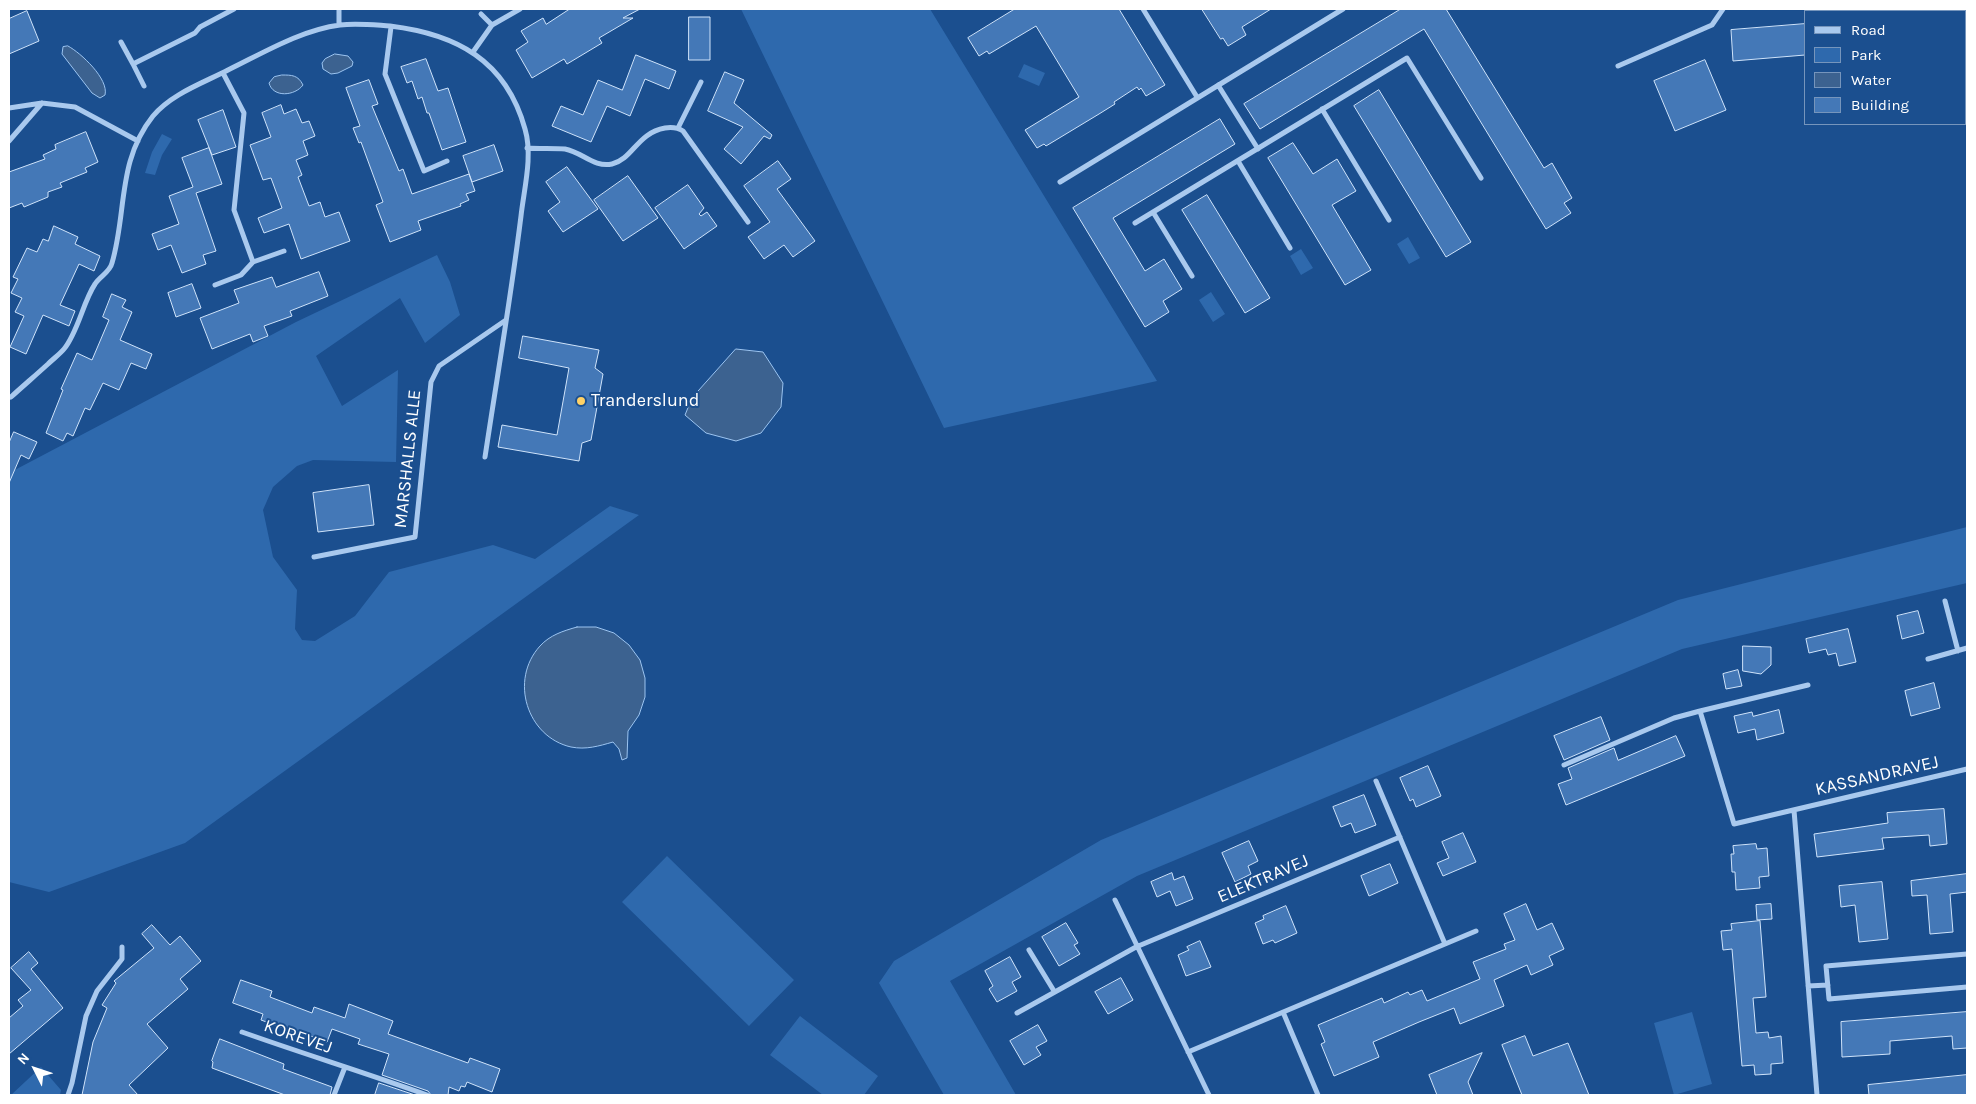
<!DOCTYPE html>
<style>
body{margin:0}
#map{position:relative;width:1976px;height:1104px;overflow:hidden;background:#1b4f8f;font-family:Karla,sans-serif}
canvas{display:block}
.frame{position:absolute;inset:0;border:10px solid #fff;pointer-events:none}
.legend{position:absolute;left:1804px;top:10px;width:162px;height:115px;box-sizing:border-box;background:#1b4f8f;border:1px solid #7695bc;margin:0;padding:6px 9px;list-style:none;font-size:15px;color:#fff}
.legend li{display:flex;align-items:center;gap:10px;height:25px}
.legend b{width:25px;border:1px solid #7695bc}
.north{position:absolute;left:10px;top:1044px;width:50px;height:50px;-webkit-text-stroke:4px #1b4f8f;paint-order:stroke;rotate:311deg;font-size:14px;font-weight:700;line-height:20px;text-align:center;color:#fff}
.north::after{content:'';display:block;margin:auto;width:18px;height:22px;background:#fff;clip-path:polygon(50% 0,100% 100%,50% 72%,0 100%)}
</style>
<div id="map">
<canvas width="1976" height="1104"></canvas>
<div class="frame"></div>
<ul class="legend">
<li><b style="height:6px;background:#a9c9ee"></b>Road</li>
<li><b style="height:14px;background:#2e69ad"></b>Park</li>
<li><b style="height:14px;background:#3c6290"></b>Water</li>
<li><b style="height:14px;background:#4478b7"></b>Building</li>
</ul>
<div class="north">N</div>
</div>
<script>
const g = document.querySelector('canvas').getContext('2d');
g.lineJoin = 'round';
function fill(path, color) { g.fillStyle = color; g.fill(path, 'evenodd'); }
function stroke(path, color, width, dash) { g.strokeStyle = color; g.lineWidth = width; g.lineCap = dash ? 'butt' : 'round'; g.setLineDash(dash || []); g.stroke(path); }
function write(font, color, halo, rows, align = 'center') {
  g.font = font + ' Karla,sans-serif'; g.lineWidth = 4; g.setLineDash([]); g.textBaseline = 'middle'; g.strokeStyle = halo; g.fillStyle = color; for (const [text, x, y, turn = 0] of rows) {
    g.save(); g.translate(x, y); g.rotate((+turn || 0) * Math.PI / 180); g.textAlign = isNaN(turn) ? turn : align; if (halo) g.strokeText(text, 0, 0); g.fillText(text, 0, 0); g.restore();
  }
}
const green = new Path2D(`
 M741,9H930L1157,381L944,428Z
 M1024,64L1045,73L1039,86L1018,77Z
 M162,134L172,139L162,155L155,175L145,173L152,152Z
 M1408,237L1420,258L1409,264L1397,244Z
 M1301,249L1313,268L1301,275L1290,256Z
 M437,255L450,282L460,315L425,343L400,298L316,356L342,406L398,370L396,462L313,460L297,466L273,487L263,510L273,557L297,590L295,629L302,640L315,641L355,616L389,572L493,545L535,559L610,506L639,515L185,843L49,892L9,882V473L296,322Z
 M1211,292L1225,314L1213,322L1199,300Z
 M1967,527V583L1682,649L1137,876L950,981L1016,1095H944L879,983L894,961L1101,840L1678,600Z
 M667,856L794,980L749,1026L622,902Z
 M1692,1012L1712,1084L1674,1095L1654,1023Z
 M800,1016L878,1076L864,1095H823L770,1055Z
 M41,1067L61,1090L60,1095H11Z`);
const water = new Path2D(`
 M68,46C81,53 109,79 105,95L100,98L92,93L62,54L63,47Z
 M335,54L348,56L353,62L352,66L338,73L331,74L323,69L322,63L325,59Z
 M282,75C292,75 298,75 303,85C295,96 273,98 269,83L274,77Z
 M736,349L763,352L783,383L781,407L761,433L736,441L706,433L685,415L692,398Z
 M577,627H596L614,633L629,645L640,660L645,678V697L639,715L628,731L627,758L622,760L619,749L613,742C599,746 586,750 571,747C527,737 509,680 540,646C550,635 563,631 577,627Z`);
const building = new Path2D(`
 M570,9H640L623,18H633L599,38L602,43L567,64L564,59L532,78L516,50L528,42L521,31L543,18L546,24Z
 M1015,9H1119L1165,85L1146,96L1141,88L1139,90L1137,87L1114,102L1115,104L1099,114L1046,146L1044,144L1037,148L1025,130L1079,97L1036,26L989,54L987,51L979,56L968,38Z
 M1202,9H1271L1242,27L1246,35L1228,46L1223,38L1221,39Z
 M1401,9H1446L1544,168L1552,163L1572,198L1564,203L1571,213L1546,229L1424,29L1260,129L1244,104Z
 M27,11L39,41L9,54V19Z
 M689,17H710V60H689Z
 M1805,24V55L1733,61L1731,30Z
 M636,55L676,71L669,89L645,79L630,116L607,106L591,142L552,126L561,106L583,115L598,80L622,90Z
 M426,59L438,91L448,88L466,142L442,150L429,113H427L422,97L418,99L412,81L407,83L401,67Z
 M1705,60L1726,110L1675,131L1654,81Z
 M725,72L744,80L734,103L772,135L770,139L764,136L741,164L724,149L743,127L708,111Z
 M369,80L378,104L372,106L399,171L403,169L412,194L469,174L475,191L466,194L469,200L460,204L461,206L418,221L421,230L390,242L376,205L383,202L361,142L359,143L353,128L360,126L346,88Z
 M1379,90L1471,242L1446,257L1354,106Z
 M281,105L284,114L296,109L302,123L309,121L315,136L303,141L308,155L296,160L302,175L298,177L309,206L320,202L325,217L339,212L350,241L301,259L289,224L264,233L258,218L282,208L271,178L263,180L250,145L271,137L262,113Z
 M223,110L236,147L212,155L198,120Z
 M1220,119L1235,144L1113,218L1145,271L1164,259L1182,289L1163,301L1169,312L1145,327L1073,208Z
 M86,132L98,162L85,168L87,172L60,183L62,187L48,192V197L24,207L22,203L9,208V172L45,159L43,155L56,149L55,145Z
 M1293,143L1313,174L1337,159L1356,191L1332,205L1371,270L1345,285L1268,158Z
 M494,145L503,171L472,182L463,156Z
 M209,148L222,184L196,193L216,251L203,255L206,264L182,273L171,245L158,250L152,234L179,224L169,196L193,187L182,158Z
 M778,161L791,179L777,189L815,241L793,257L784,245L764,259L748,237L770,222L744,186Z
 M567,167L598,209L563,232L548,211L560,202L546,182Z
 M628,176L658,218L623,241L594,200Z
 M688,185L704,208L699,214L701,216L707,212L717,226L684,249L655,208Z
 M1207,195L1270,298L1245,313L1182,210Z
 M54,226L78,237L75,244L100,256L94,271L79,264L60,305L75,311L69,326L43,315L26,354L10,347L24,316L15,312L22,298L11,293L18,279L13,277L27,248L37,252L43,239L48,241Z
 M319,272L328,296L290,311L292,316L264,326L268,336L253,342L250,334L212,349L200,318L239,303L234,290L272,277L276,287Z
 M192,284L201,308L176,317L168,293Z
 M112,294L126,300L122,307L132,312L120,340L152,354L146,369L131,363L119,390L103,383L90,410L85,408L73,436L67,433L63,441L46,433L63,390L61,389L77,353L92,360L109,320L103,317Z
 M523,336L599,350L595,368L603,374L591,440L582,443L579,461L498,447L502,425L557,435L569,368L519,358Z
 M14,432L37,442L29,459L21,455L9,483V443Z
 M369,485L374,525L318,532L313,493Z
 M1918,611L1924,633L1902,639L1897,616Z
 M1848,629L1856,662L1839,666L1836,653L1828,655L1826,649L1809,653L1806,639Z
 M1743,646L1771,647V665L1761,674L1743,671Z
 M1738,670L1742,686L1726,689L1723,674Z
 M1934,683L1940,708L1911,716L1905,691Z
 M1779,710L1784,733L1757,740L1755,729L1738,733L1734,716L1752,712L1753,716Z
 M1601,717L1610,740L1564,760L1554,736Z
 M1676,736L1685,756L1566,805L1558,784L1572,779L1568,768L1614,748L1618,760Z
 M1428,766L1441,796L1416,807L1413,799L1410,801L1400,778Z
 M1364,795L1376,825L1355,833L1351,823L1341,827L1333,807Z
 M1944,809L1947,844L1930,846L1929,835L1882,838L1884,849L1817,857L1814,834L1888,823L1887,813Z
 M1463,833L1476,862L1443,876L1437,863L1449,858L1442,842Z
 M1249,841L1258,861L1248,866L1251,874L1235,882L1222,853Z
 M1756,844L1757,849L1767,848L1769,876L1759,877L1760,888L1736,890L1735,872H1732L1731,854H1734L1733,846Z
 M1390,864L1398,883L1369,896L1361,876Z
 M1172,873L1174,880L1184,876L1193,899L1176,906L1170,891L1157,897L1151,882Z
 M1967,874V892L1950,894L1953,932L1930,934L1927,895L1912,896L1911,881Z
 M1882,882L1888,939L1859,942L1855,905L1841,907L1839,886Z
 M1526,904L1537,930L1552,923L1564,949L1549,956L1553,965L1531,975L1527,965L1494,980L1504,1006L1460,1024L1454,1008L1419,1022L1373,1042L1379,1057L1334,1076L1321,1044L1325,1042L1318,1025L1382,998L1384,1003L1408,992L1410,995L1422,990L1427,1001L1480,979L1473,962L1506,949L1504,944L1515,940L1504,914Z
 M1771,904L1772,919L1757,920L1756,905Z
 M1286,906L1297,933L1275,943L1273,940L1263,944L1255,923L1264,919L1263,916Z
 M1760,921L1766,997L1753,998L1756,1033L1768,1032L1769,1038L1781,1036L1783,1063L1771,1064V1074L1755,1075L1754,1065L1742,1066L1732,949L1723,950L1721,931L1732,930L1731,924Z
 M1066,923L1078,943L1074,945L1080,954L1059,966L1042,937Z
 M152,925L170,945L180,936L201,961L180,979L188,989L147,1024L168,1048L129,1085L138,1095H82L93,1042L107,1008L102,1005L116,983L114,981L154,948L142,934Z
 M1200,941L1211,967L1186,976L1178,955L1189,950L1187,947Z
 M29,952L38,963L31,969L63,1008L9,1054V1018L23,1006L18,1000L31,990L11,968Z
 M1010,957L1021,977L1012,982L1017,991L997,1002L989,989L993,986L985,971Z
 M1121,978L1133,1000L1108,1014L1095,992Z
 M241,980L272,991L270,997L312,1013L314,1007L345,1018L349,1004L393,1021L388,1034L468,1063L470,1058L500,1069L492,1092L467,1082L465,1087L461,1086L459,1091L449,1087L448,1095H431L428,1091L382,1075L389,1054L358,1044L360,1039L332,1029L327,1042L305,1034V1036L261,1020L263,1014L233,1003Z
 M1967,1012V1048L1953,1049L1952,1036L1890,1041V1054L1842,1057L1841,1022Z
 M1038,1025L1047,1041L1036,1047L1041,1055L1024,1065L1010,1041Z
 M1525,1036L1533,1056L1568,1043L1589,1095H1522L1502,1045Z
 M220,1039L284,1064L283,1069L332,1087L330,1095H285L212,1068L213,1062L212,1061Z
 M1482,1053L1468,1082L1473,1095H1437L1429,1075Z
 M1967,1075V1095H1869L1868,1085Z
 M379,1083L415,1095H375Z`);
const minor = new Path2D(`
 M339,9V25
 M1143,9L1197,97
 M481,14L492,25
 M391,27L385,74L424,171L447,161
 M121,42L133,64L195,33L200,27L234,9
 M473,52L492,25L520,9
 M133,64L144,86
 M1618,66L1712,25L1723,9
 M223,73L244,113L234,210L253,262
 M1218,85L1258,149
 M9,108L42,103L75,107L138,141
 M1322,109L1389,220
 M678,128L701,82
 M9,141L42,103
 M527,148C540,149 553,148 565,149C582,152 594,168 612,164C633,159 637,133 665,128C672,127 677,127 683,131L748,222
 M1238,161L1290,248
 M1060,182L1343,9
 M1153,212L1192,276
 M1135,223L1407,58L1481,178
 M215,285L241,275L253,262L284,251
 M11,397C23,386 36,375 48,364C53,359 60,354 64,349C78,332 83,302 95,284C100,276 110,272 112,263C127,212 117,161 153,116C171,94 203,83 228,70C263,53 301,30 340,25C357,23 374,25 390,26C456,34 506,60 525,129C533,156 524,189 521,216C511,297 497,377 485,457
 M314,557L415,537L431,382L439,366L506,320
 M1945,601L1958,651
 M1928,659L1967,648
 M1700,711L1808,685
 M1564,765L1674,718L1700,711L1734,824L1967,769
 M1376,781L1445,944
 M1794,810L1817,1095
 M1115,900L1209,1095
 M1029,950L1054,991
 M1967,954L1826,966L1829,999L1967,987
 M1808,986L1828,985
 M1283,1012L1318,1095
 M1017,1013L1136,947L1400,837
 M242,1032C304,1054 366,1073 427,1095
 M1188,1052L1476,931
 M68,1095L72,1083L86,1016L97,991L122,959V947
 M334,1095L345,1067`);
const markers = [
 [581,401,5,"#ffd166"]
];
const poiNames = [
 ["Tranderslund",591,401]
];
const streetNames = [
 ["MARSHALLS ALLE",408,459,-84],
 ["KASSANDRAVEJ",1877,776,-13],
 ["ELEKTRAVEJ",1263,879,-23],
 ["KOREVEJ",298,1037,19]
];
fill(green, '#2e69ad');
fill(water, '#3c6290');
stroke(water, '#9cc4f0', 1);
fill(building, '#4478b7');
stroke(building, '#cfe3fa', 1);
stroke(minor, '#a9c9ee', 5);
for (const [x, y, r, color] of markers) { const dot = new Path2D(); dot.arc(x, y, r, 0, 2 * Math.PI); g.fillStyle = color; g.fill(dot); stroke(dot, '#1b4f8f', 2); }
write('18px', '#fff', '#1b4f8f', poiNames, 'left');
write('18px', '#fff', '#1b4f8f', streetNames);
</script>
